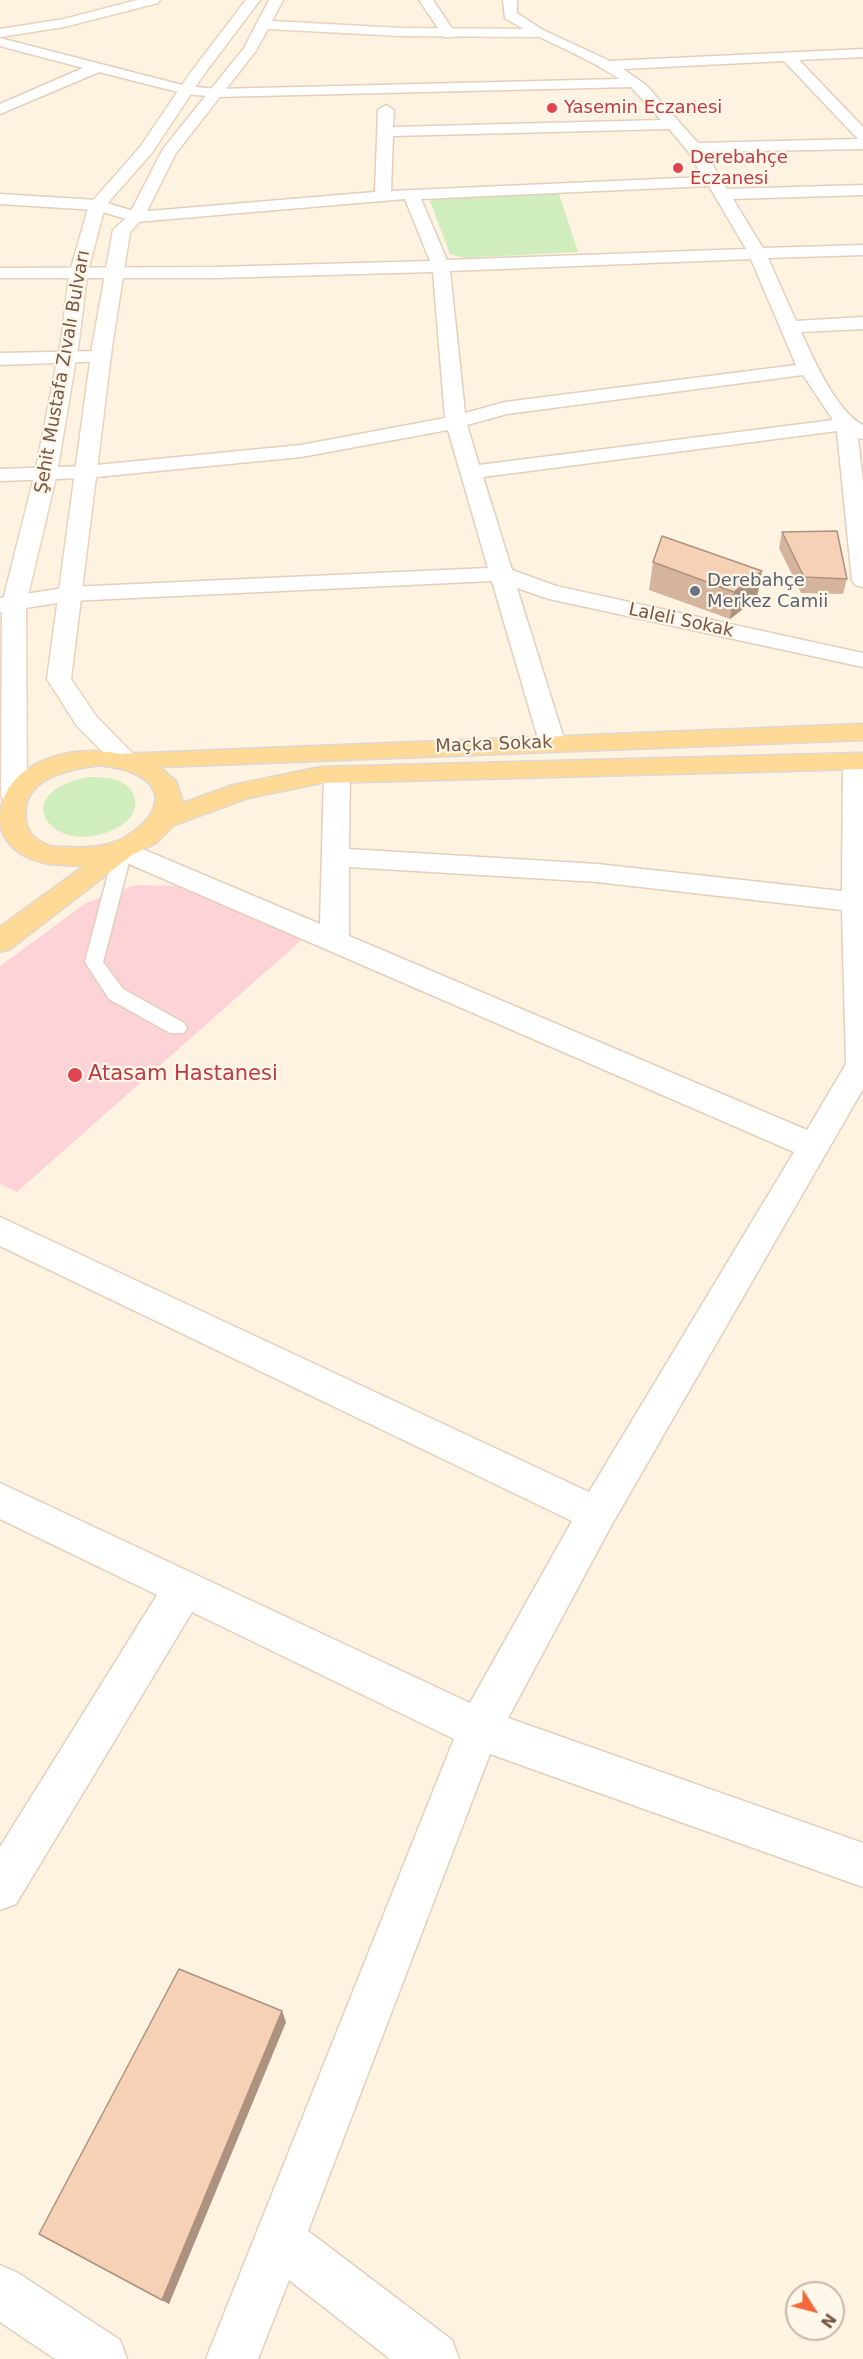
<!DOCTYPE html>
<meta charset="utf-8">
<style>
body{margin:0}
#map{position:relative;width:863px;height:2359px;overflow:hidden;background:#fef3e0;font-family:"DejaVu Sans",sans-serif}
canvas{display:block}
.north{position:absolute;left:785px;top:2281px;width:60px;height:60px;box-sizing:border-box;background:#fff7e9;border:2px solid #c9b7a7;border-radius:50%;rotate:126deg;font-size:16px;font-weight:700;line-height:24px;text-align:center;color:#775845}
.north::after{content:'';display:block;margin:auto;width:21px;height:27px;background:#f3683a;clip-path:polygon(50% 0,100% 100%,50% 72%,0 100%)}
</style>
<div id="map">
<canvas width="863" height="2359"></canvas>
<div class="north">N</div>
</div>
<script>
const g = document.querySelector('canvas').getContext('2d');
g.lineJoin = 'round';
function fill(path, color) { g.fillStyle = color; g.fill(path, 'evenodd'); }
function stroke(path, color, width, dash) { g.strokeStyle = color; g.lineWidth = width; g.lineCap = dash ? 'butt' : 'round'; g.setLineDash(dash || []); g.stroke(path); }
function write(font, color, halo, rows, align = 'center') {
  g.font = font + ' "DejaVu Sans",sans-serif'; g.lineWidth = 4.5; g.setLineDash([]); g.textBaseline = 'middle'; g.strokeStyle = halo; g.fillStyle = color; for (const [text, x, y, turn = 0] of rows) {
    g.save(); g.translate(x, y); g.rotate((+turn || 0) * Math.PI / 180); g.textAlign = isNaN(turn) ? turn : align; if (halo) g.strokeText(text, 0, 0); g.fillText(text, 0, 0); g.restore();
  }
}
const medical = new Path2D(`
 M135,885L186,886L305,937L17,1192L0,1184V966L86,903Z`);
const green = new Path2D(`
 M558,191L578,252L463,258L450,254L430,201L443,195Z
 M90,777C99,777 108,777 117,780C139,788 142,812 122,825C57,865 0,792 90,777Z`);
const lane = new Path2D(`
 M123,845L132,851L103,962L123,989L184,1023L187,1028L184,1033H170L109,999L85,962L114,851Z`);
const street = new Path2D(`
 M419,0H433L456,34L454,37H444Z
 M503,0H517V13L543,30L610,61L863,49V57L799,60L863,127V149L705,152L727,189L863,185V195L733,199L763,248L863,245V255L768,258L796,321L863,317V329L801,332C814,360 836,411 863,425V439L858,438L863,482V587L855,585L852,580L837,431L483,477L512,570L556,586L863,653V667L549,599L517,588L565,742L561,747L552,750L543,747L539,742L492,581L70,601L0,612V598L70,587L488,568L448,430L301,457L86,478L0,481V469L86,466L301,445L445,418L433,272L216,278H0V268L216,267L430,261L405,199L136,222L96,210L0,204V194L97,200L137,212L375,192L378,110L386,105L394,110L393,127L661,120L631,87L217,97L186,94L99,72L0,114V104L83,68L0,46V38L186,86L217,89L619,79C583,54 541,41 505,18ZM784,61L858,139L698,143L646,85L623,69ZM669,129L687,150L703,177L391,191L393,136ZM709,186L746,249L447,260L421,199ZM751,259L796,365L505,402L465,413L450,271ZM803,375L833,420L479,465L467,425L507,414Z
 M101,351L108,353L111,357L108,361L0,365V353Z
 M856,753L863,755V1089L611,1526L508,1718L863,1843V1887L490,1754L308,2231L452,2340L459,2359H390L289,2280L258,2359H206L454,1739L192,1612L16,1904L0,1910V1847L157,1595L0,1519V1483L470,1703L572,1521L0,1246V1217L589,1492L794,1152L113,857L109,851L113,845L123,842L133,845L320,924L324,775L328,769L337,767L346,769L350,775L349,849L597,864L842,891L843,761L847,755ZM349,867L597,882L842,910L846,1064L807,1130L349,936Z
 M0,2265L18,2273L120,2340L127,2359H55L0,2322Z`);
const secondary = new Path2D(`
 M137,0H160L158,3L64,27L0,37V29L64,19Z
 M246,0H260L202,77L152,153L105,206L87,275L79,341L57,473L26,604L27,796L23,802L14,804L5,802L1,796L2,604L35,473L61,341L69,275L89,205L140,147L191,72Z
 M269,0H283L272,21L400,28L538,29L545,33L538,37L400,36L268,29L255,52L176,153L144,217L130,232L112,347L71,679L96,716L139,760L135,766L126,768L117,766L77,726L47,679L92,347L113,230L129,215L163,149L244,48Z`);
const primary = new Path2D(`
 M863,724V740L159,767L176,781L183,803L233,785L321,767L863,753V769L321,783L248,798L174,825L156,843L132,855L10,949L0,952V927L84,866C65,865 43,866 25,856C12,850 0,835 0,820C0,762 72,743 120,754ZM100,765C110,767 122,768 131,772C180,792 146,831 112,843C97,848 82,848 67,847C60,847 51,847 45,844C34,839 27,832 26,820C20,778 69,769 100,765Z`);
const wall = new Path2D(`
 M782,532L847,579L843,594L801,593L779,548Z
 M653,562L757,598L730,619L649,590Z
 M286,2022L169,2304L39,2234Z`);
const shadedWall = new Path2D(`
 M762,571L757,598L730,619L734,592Z
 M282,2011L286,2022L169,2304L162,2300Z`);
const building = new Path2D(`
 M837,531L847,579L804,577L782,532Z
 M662,536L762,571L734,592L653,562Z
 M179,1969L282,2011L162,2300L39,2234Z`);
const markers = [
 [552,108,6,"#e0444e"],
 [678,168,6,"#e0444e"],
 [695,591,6,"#6b7280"],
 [75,1075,8,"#e0444e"]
];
const farHealthnames = [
 ["Yasemin Eczanesi",564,108],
 ["Derebahçe",690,158],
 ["Eczanesi",690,179]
];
const farStreetnames = [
 ["Şehit Mustafa Zıvalı Bulvarı",63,372,-80],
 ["Laleli Sokak",681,621,12],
 ["Maçka Sokak",494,745,-2]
];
const farWorshipnames = [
 ["Derebahçe",707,581],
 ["Merkez Camii",707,602]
];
const healthNames = [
 ["Atasam Hastanesi",88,1075]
];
fill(medical, '#fdd3d7');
fill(green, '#d0edbe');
stroke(lane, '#e3cfbc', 3);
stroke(street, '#e3cfbc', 3);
stroke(secondary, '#ebd2bb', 3);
stroke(primary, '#ded7d2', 3);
fill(lane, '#fff');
fill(street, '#fff');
fill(secondary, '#fff');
fill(primary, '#ffda97');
fill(wall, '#d4b49d');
fill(shadedWall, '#ac927f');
fill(building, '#f6d1b6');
stroke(building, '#ac927f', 1.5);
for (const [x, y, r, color] of markers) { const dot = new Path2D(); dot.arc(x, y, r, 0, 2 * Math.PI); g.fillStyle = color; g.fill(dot); stroke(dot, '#fff7e9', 2); }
write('18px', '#be3a42', '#fff7e9', farHealthnames, 'left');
write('18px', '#775845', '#fff7e9', farStreetnames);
write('18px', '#5b616d', '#fff7e9', farWorshipnames, 'left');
write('21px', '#be3a42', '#fff7e9', healthNames, 'left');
</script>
